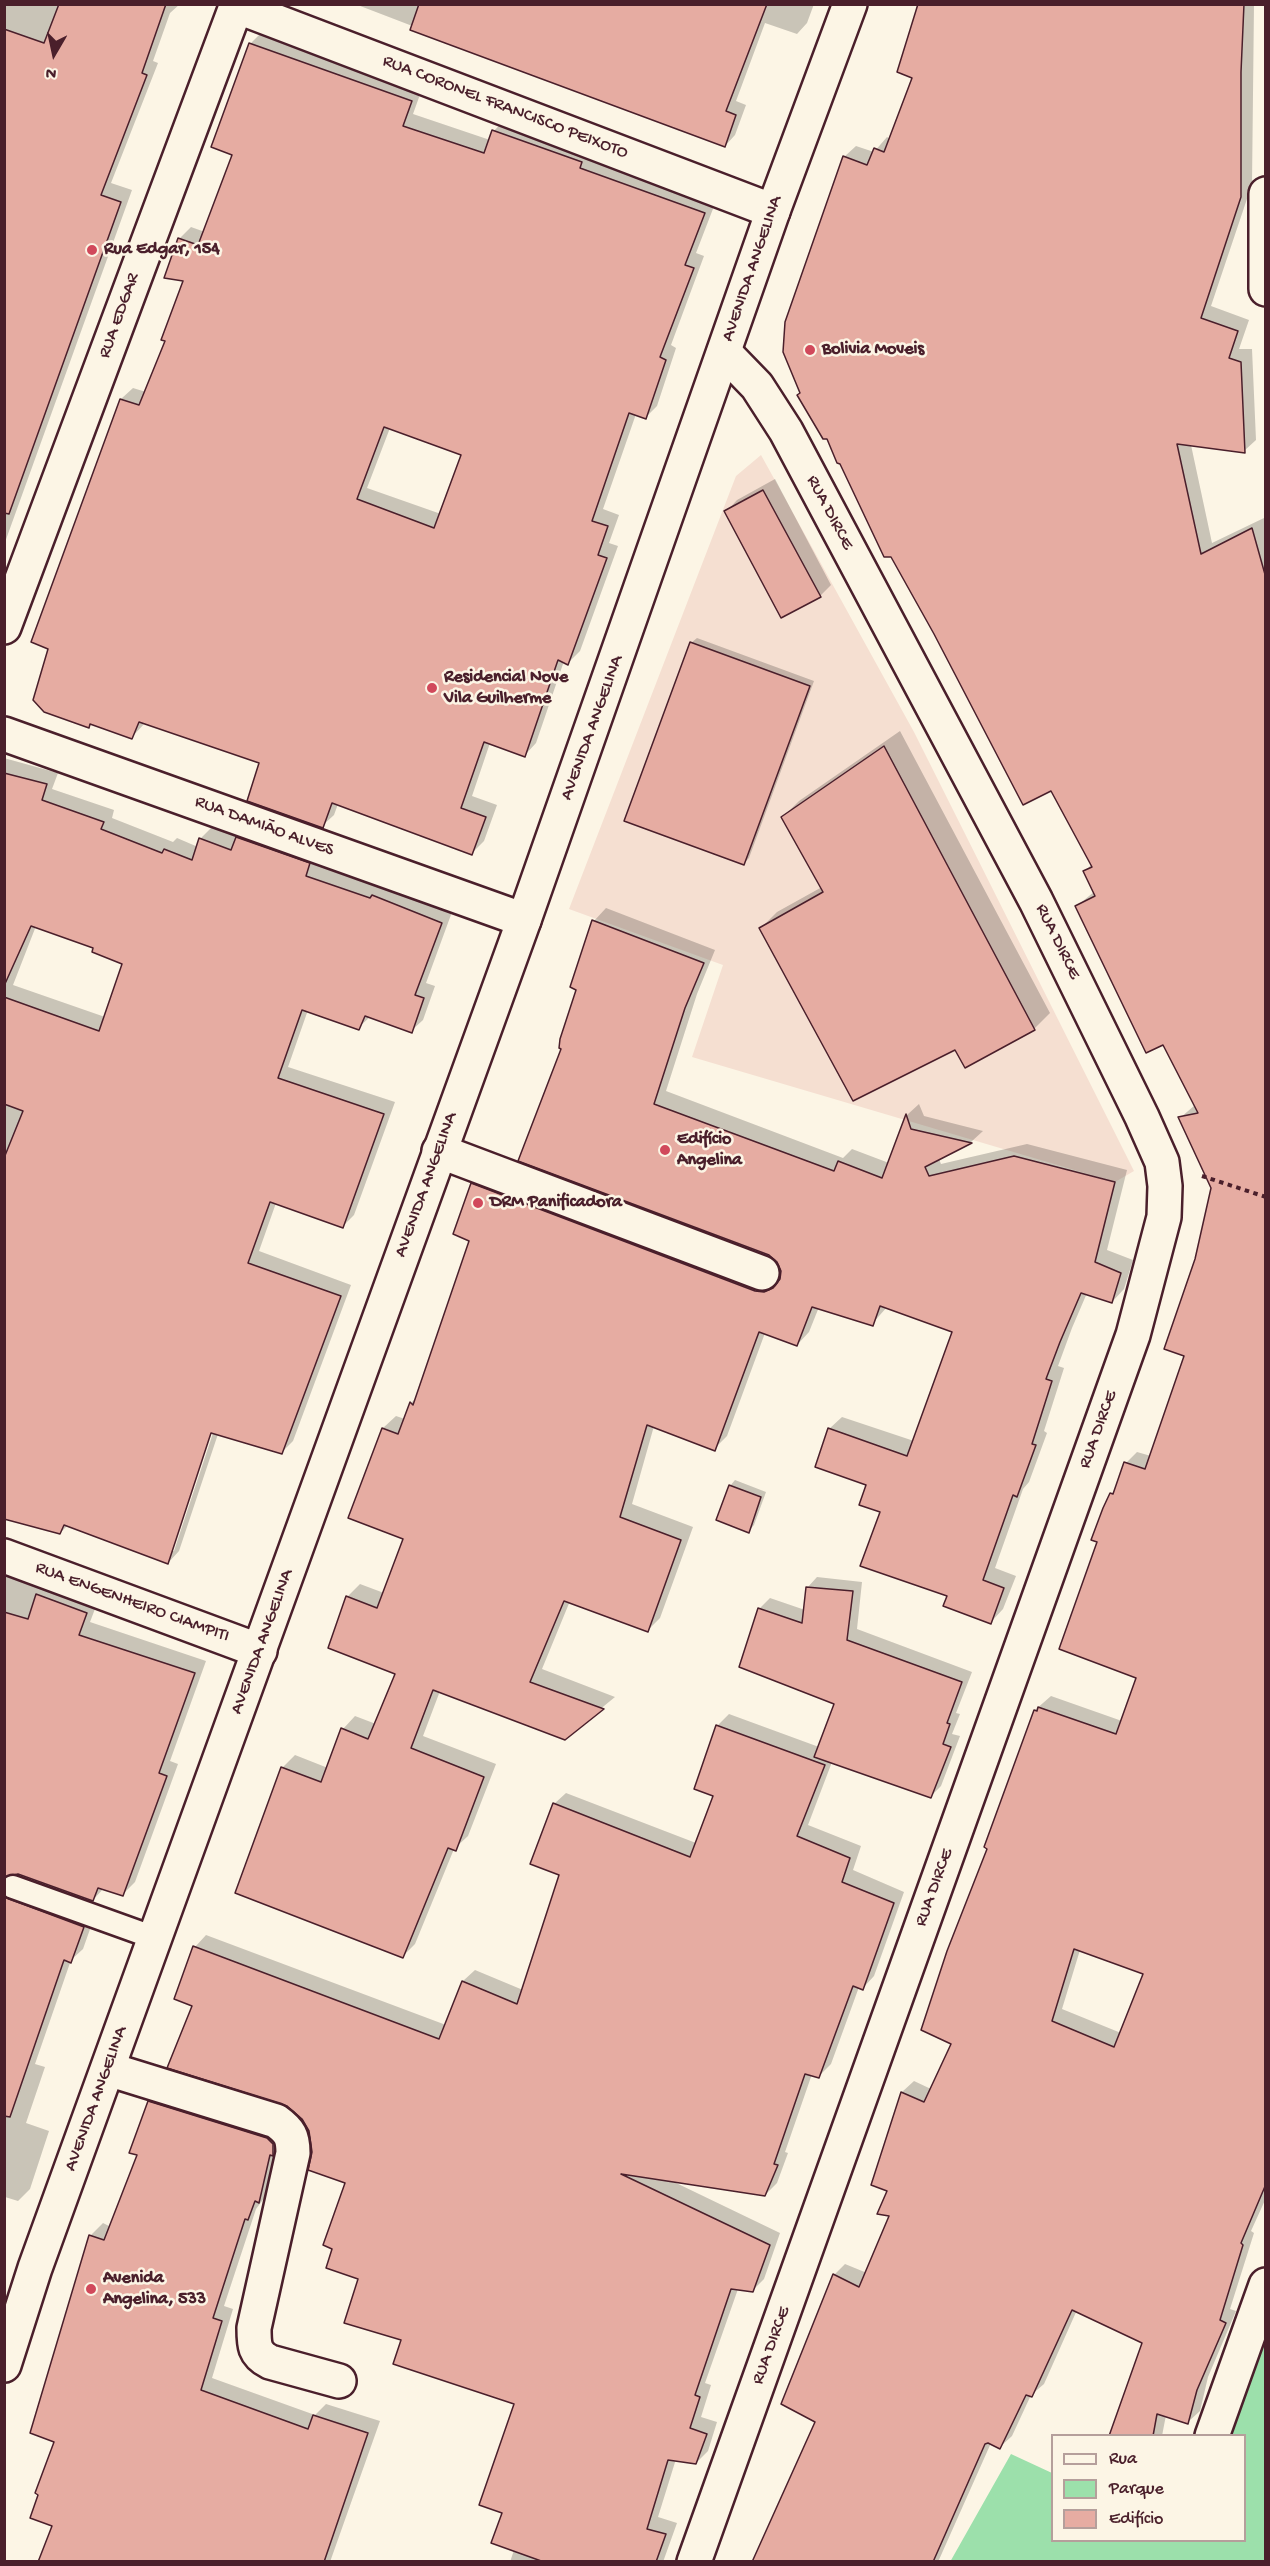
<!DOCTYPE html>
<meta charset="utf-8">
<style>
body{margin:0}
#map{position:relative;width:1270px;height:2566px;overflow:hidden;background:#fcf5e5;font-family:"Gochi Hand",sans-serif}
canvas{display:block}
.frame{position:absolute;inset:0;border:6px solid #4a1f2b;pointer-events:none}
.legend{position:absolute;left:1051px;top:2434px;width:195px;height:108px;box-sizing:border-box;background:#fcf5e5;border:2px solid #b59f9b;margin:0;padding:8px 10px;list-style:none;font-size:18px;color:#4a1f2b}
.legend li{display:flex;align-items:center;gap:12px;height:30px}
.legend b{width:30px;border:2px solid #b59f9b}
.north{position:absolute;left:24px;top:24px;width:60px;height:60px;-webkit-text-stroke:4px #fcf5e5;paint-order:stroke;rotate:189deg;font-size:16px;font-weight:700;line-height:24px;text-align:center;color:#4a1f2b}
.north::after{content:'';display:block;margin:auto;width:21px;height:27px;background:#4a1f2b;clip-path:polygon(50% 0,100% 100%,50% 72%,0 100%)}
</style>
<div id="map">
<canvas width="1270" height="2566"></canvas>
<div class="frame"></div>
<ul class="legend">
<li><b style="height:8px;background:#fcf5e5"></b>Rua</li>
<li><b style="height:16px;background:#9ce0ab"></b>Parque</li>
<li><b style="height:16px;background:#e6aca2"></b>Edifício</li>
</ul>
<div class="north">N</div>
</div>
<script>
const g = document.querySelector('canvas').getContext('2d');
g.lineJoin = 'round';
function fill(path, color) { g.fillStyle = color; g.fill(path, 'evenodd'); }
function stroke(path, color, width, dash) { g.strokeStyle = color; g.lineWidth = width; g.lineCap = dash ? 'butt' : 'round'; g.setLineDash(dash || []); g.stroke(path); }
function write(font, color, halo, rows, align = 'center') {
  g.font = font + ' "Gochi Hand",sans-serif'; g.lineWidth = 5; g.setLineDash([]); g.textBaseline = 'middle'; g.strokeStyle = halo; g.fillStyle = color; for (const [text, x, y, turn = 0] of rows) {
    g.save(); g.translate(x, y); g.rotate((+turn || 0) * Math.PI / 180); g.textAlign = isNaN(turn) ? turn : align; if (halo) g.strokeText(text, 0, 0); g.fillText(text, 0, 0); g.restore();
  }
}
const built = new Path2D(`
 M761,455L914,732L1134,1171L1115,1182L692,1057L723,965L569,909L736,476Z`);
const green = new Path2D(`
 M1265,2331V2561L950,2562L1011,2454L1052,2473V2540H1244V2436L1230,2435Z`);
const shadow = new Path2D(`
 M4,4H180L170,13L153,61L158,63L111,183L132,190L4,545Z
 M355,4H814L807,23L797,34L765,23L736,101L746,105L735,135L725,146Z
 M921,4H1254L1252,184L1211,306L1249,320L1239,349H1252L1256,440L1244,451L1191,445L1212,543L1264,518L1266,525V2198L1251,2231L1254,2233L1230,2309L1236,2311L1208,2377L1200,2411L1188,2422L1166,2415L1162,2436H1125L1144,2342L1077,2310L1044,2384L1031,2395L1012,2436L1000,2447L991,2443L938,2562H752L817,2422L834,2275L845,2264L867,2273L891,2215L889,2190L873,2184L902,2092L914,2081L931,2089L953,2043L989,1849L985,1846L1035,1710L1051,1696L1122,1721L1138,1677L1099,1541L1111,1494L1117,1488L1126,1463L1137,1452L1151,1456L1186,1355L1197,1259L1213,1187L1180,1118L1195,1105L1163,1043L1077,906L1095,891L1085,871L1092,864L1051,789L935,633L802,393L844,157L856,146L874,152L887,137L890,139L913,77ZM1080,1950L1145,1973L1121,2033L1062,2009Z
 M262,32L422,89L413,114L490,140L494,131L505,119L716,201L696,253L704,256L671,345L676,348L657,406L645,418L636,414L603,509L619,515L609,543L618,546L580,651L568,663L564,661L536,743L525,755L490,743L472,796L497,805L484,841L472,853L338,804L334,815L322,826L261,762L145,723L132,737L91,723L88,726L50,648L33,641L121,399L133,388L146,392L167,340L185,280L179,239L191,227L205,232L234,154L250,44ZM390,428L463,454L441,514L367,488Z
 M775,479L831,585L820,596L726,512L737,500Z
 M697,638L814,681L749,858L743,864L691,643Z
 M900,731L1050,1013L1034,1029L956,1048L761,928L777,912L822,887L783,817L799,801Z
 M4,758L58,773L52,789L114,810L112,818L173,842L177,838L198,847L201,838L212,827L238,837L249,826L321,852L316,864L382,887L385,884L452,912L426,983L435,986L423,1020L411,1031L371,1016L358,1028L308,1010L288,1067L395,1102L354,1215L342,1227L276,1203L259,1251L351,1285L293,1441L281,1453L218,1434L179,1551L168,1563L68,1525L59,1534L4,1517ZM36,926L95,947L124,963L105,1017L13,985ZM212,1426L215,1427L174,1551H171Z
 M606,908L715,950L697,994L666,1091L843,1158L852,1149L889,1163L907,1115L919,1104L924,1116L983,1131L971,1142L939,1159L941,1164L1027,1144L1127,1170L1107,1250L1133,1260L1124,1289L1112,1302L1087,1293L1072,1328L1058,1366L1064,1368L1044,1431L1047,1433L1029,1482L1023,1489L995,1568L1016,1576L1003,1609L991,1622L949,1595L882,1511L867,1484L829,1429L842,1417L914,1441L953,1331L887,1307L872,1324L819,1307L809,1332L797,1345L765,1333L727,1436L714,1449L654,1426L632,1504L693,1527L660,1618L647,1631L570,1601L542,1669L615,1697L565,1738L440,1691L423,1736L496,1764L468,1836L454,1849L415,1944L402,1957L282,1768L295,1755L328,1768L343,1729L355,1716L376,1724L397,1673L330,1647L348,1596L360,1584L384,1593L405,1538L383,1428L396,1416L405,1419L411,1403L418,1396L471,1240L473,1184L485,1171L769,1279H781L782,1269L777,1260L563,1048L594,921Z
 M735,1480L766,1492L754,1525L749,1531L730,1486Z
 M4,1568L98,1601L90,1622L206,1661L170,1761L178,1764L135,1882L123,1894L104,1888L93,1900L12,1872L11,1877L95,1915L83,1949L71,1960L35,2064L45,2067L26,2123L49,2131L30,2189L18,2201L5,2197L4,2200Z
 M817,1577L862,1582L857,1629L972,1672L956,1713L960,1714L952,1734L960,1736L941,1786L930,1797L832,1762L808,1825L861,1846L853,1870L904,1892L874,1976L863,1988L859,1987L831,2064L819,2076L812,2074L785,2152L788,2153L777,2183L765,2195L672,2181L780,2233L764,2279L752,2291L738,2289L705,2383L711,2385L701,2417L717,2422L708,2451L696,2463L676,2459L658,2517L677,2523L663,2562H510L514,2550L504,2513L516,2403L403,2339L360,2278L346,2183L313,2152L310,2131L303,2118L194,2005L195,1947L206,1935L446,2025L463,1981L475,1970L523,1990L561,1874L554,1804L566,1793L696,1843L715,1795L717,1726L729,1714L819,1747L836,1703L741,1667L760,1608L770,1598L805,1610L807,1588Z
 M161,2090L285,2133L271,2189L256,2209L224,2306L233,2309L212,2378L315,2415L326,2404L380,2421L330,2562H39L54,2525L56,2441L90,2236L103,2223L111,2227L139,2155L149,2102Z`);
const building = new Path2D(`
 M59,4H166L142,73L147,75L101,195L121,202L9,514L4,513V29L44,43Z
 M419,4H767L726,111L736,115L725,147L410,30Z
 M918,4H1244L1241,72V197L1201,318L1238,331L1229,358L1241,362L1245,453L1177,444L1201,554L1252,528L1266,578V2184L1241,2243L1243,2245L1220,2320L1226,2323L1197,2390L1188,2424L1157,2414L1153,2436H1109L1142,2343L1072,2310L1032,2397L1026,2395L1000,2449L988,2443L985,2444L933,2562H752L815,2422L781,2404L833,2274L859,2287L889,2216L877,2214L887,2191L871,2185L901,2092L924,2102L951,2044L921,2030L947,1951L987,1849L984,1847L1034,1710L1037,1711L1038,1707L1116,1734L1136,1678L1059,1649L1097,1542L1091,1540L1103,1508L1110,1493L1113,1494L1124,1462L1145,1469L1184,1356L1164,1349L1195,1259L1211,1188L1178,1117L1198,1113L1163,1045L1146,1053L1075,906L1095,896L1083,871L1092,867L1051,791L1023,805L934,634L891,557H884L840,464L837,463L827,439H823L797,395L800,393L783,352L785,322L843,156L867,165L874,148L884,152L912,78L897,72ZM1074,1949L1143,1974L1114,2047L1052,2021Z
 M249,43L412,101L403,126L484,153L492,130L582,162L580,168L705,213L685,265L694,268L660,357L666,360L646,419L629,413L592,521L608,526L598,555L607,558L568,665L558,660L525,757L484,742L461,808L486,817L472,855L332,803L323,828L247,801L259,763L139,722L132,739L90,724L89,728L44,712L33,700L48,649L31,642L120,399L139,405L165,341L161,340L183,281L164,278L178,238L198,245L232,155L211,147ZM384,427L461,455L434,528L357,499Z
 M763,490L821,597L781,618L724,511Z
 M690,642L810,686L744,865L624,821Z
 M884,746L1035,1030L965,1068L955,1050L853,1101L759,928L823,892L781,817Z
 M4,773L47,784L42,800L104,822L101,829L162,853L164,849L192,860L199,838L231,850L236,837L310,863L306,876L370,898L372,895L442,923L415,995L424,998L412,1033L365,1016L359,1030L302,1010L278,1078L384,1114L343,1228L270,1202L248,1263L341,1296L282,1454L211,1433L168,1564L64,1525L60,1534L4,1519V1158L23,1111L4,1104V997L99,1031L122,964L92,952L93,948L31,926L4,986Z
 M592,920L704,963L685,1008L654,1104L834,1171L838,1161L882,1178L906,1114L911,1129L972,1143L925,1167L929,1176L1014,1156L1115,1182L1095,1262L1121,1273L1112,1303L1081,1293L1060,1342L1046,1379L1052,1381L1032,1444L1036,1445L1017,1497L1013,1495L983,1580L1004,1588L991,1624L943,1606L947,1596L860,1566L880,1512L859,1505L866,1485L815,1467L828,1428L907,1456L952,1332L880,1306L873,1326L812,1307L797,1346L759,1332L715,1451L647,1425L620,1517L681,1540L648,1632L564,1601L530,1682L604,1709L565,1740L433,1690L411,1748L484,1777L456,1851L448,1848L403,1958L235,1893L281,1767L321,1782L341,1728L368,1739L395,1674L328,1648L346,1596L377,1608L403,1539L348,1518L382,1428L398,1434L410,1402L413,1405L469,1241L453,1234L471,1183L755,1291L764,1292L773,1288L780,1279L781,1271L777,1262L769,1255L518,1161L561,1049L559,1048L560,1039L576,990L570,987Z
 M729,1485L761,1497L749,1533L716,1520Z
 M806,1587L853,1591L847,1640L962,1682L947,1723L950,1724L943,1744L951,1747L931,1798L814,1757L834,1704L739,1667L758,1608L802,1623Z
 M36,1594L87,1613L79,1635L195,1673L159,1773L167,1776L123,1896L98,1888L93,1901L18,1874L4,1877V1612L28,1619Z
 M716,1725L825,1765L797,1836L850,1858L842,1882L894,1903L863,1990L853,1986L819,2078L805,2074L774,2164L778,2165L765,2196L621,2174L770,2245L753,2292L731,2289L695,2395L700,2397L690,2428L707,2434L696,2464L668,2460L647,2529L666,2534L656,2562H544L491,2543L502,2513L479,2505L514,2404L393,2364L401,2340L344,2323L358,2279L326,2268L332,2249L323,2245L345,2183L308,2170L312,2152L309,2131L302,2119L287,2106L167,2068L192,2006L174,1999L193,1946L439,2039L462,1981L517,2004L559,1875L530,1864L553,1803L690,1857L713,1796L694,1789Z
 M4,1897L84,1927L71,1963L64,1960L10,2117L4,2116Z
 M148,2101L267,2138L273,2144V2156L270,2155L259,2203L255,2201L248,2220L245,2219L213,2318L222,2321L201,2390L308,2429L313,2415L368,2433L324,2562H38L52,2526L30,2518L38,2495L35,2493L54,2442L30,2433L89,2235L104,2240L137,2155L129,2153Z`);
const path = new Path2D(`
 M1202,1176L1266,1197`);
const service = new Path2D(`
 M13,1887L155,1938`);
const minor = new Path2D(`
 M236,6L773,211
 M1266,194V289
 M4,734L524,920
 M439,1151L762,1273
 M4,1556L260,1651
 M108,2069L276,2121C290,2131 293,2137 293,2153L254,2328C254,2345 254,2354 270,2362L339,2381
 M1212,2436L1266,2285
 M694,2562L1133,1335L1164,1217L1165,1186L1162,1162L1142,1117L1036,901L786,431L757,386L724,352`);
const tertiary = new Path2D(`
 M4,627L237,4
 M4,2365L35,2268L524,920L773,211L850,4`);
const markers = [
 [92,250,6,"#d1495b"],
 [810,350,6,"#d1495b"],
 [432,688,6,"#d1495b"],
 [665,1150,6,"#d1495b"],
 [478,1203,6,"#d1495b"],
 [91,2289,6,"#d1495b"]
];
const streetNames = [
 ["RUA CORONEL FRANCISCO PEIXOTO",505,108,21],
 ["AVENIDA ANGELINA",753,269,-71],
 ["RUA EDGAR",120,316,-70],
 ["RUA DIRCE",829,513,62],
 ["AVENIDA ANGELINA",593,728,-70],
 ["RUA DAMIÃO ALVES",264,827,20],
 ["RUA DIRCE",1057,942,64],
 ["AVENIDA ANGELINA",427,1185,-70],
 ["RUA DIRCE",1099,1430,-70],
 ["RUA ENGENHEIRO CIAMPITI",132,1603,20],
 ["AVENIDA ANGELINA",263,1642,-70],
 ["RUA DIRCE",935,1888,-70],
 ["AVENIDA ANGELINA",97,2099,-70],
 ["RUA DIRCE",772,2346,-70]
];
const poiNames = [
 ["Rua Edgar, 154",104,250],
 ["Bolivia Moveis",822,350],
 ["Residencial Nove",444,678],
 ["Vila Guilherme",444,699],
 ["Edifício",677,1140],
 ["Angelina",677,1161],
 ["DRM Panificadora",490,1203],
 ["Avenida",103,2279],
 ["Angelina, 533",103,2300]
];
fill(built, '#f5dfd1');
fill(green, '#9ce0ab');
fill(shadow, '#0003');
fill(building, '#e6aca2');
stroke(building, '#4a1f2b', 1.5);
stroke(service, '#4a1f2b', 27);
stroke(minor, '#4a1f2b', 38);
stroke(tertiary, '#4a1f2b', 38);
stroke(path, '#4a1f2b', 4, [4.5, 4.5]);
stroke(service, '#fcf5e5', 22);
stroke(minor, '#fcf5e5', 33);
stroke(tertiary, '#fcf5e5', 33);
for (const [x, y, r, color] of markers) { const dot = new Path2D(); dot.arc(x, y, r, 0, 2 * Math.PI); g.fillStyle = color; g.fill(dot); stroke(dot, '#fcf5e5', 2); }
write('18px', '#4a1f2b', '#fcf5e5', streetNames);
write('bold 18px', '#4a1f2b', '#fcf5e5', poiNames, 'left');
</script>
